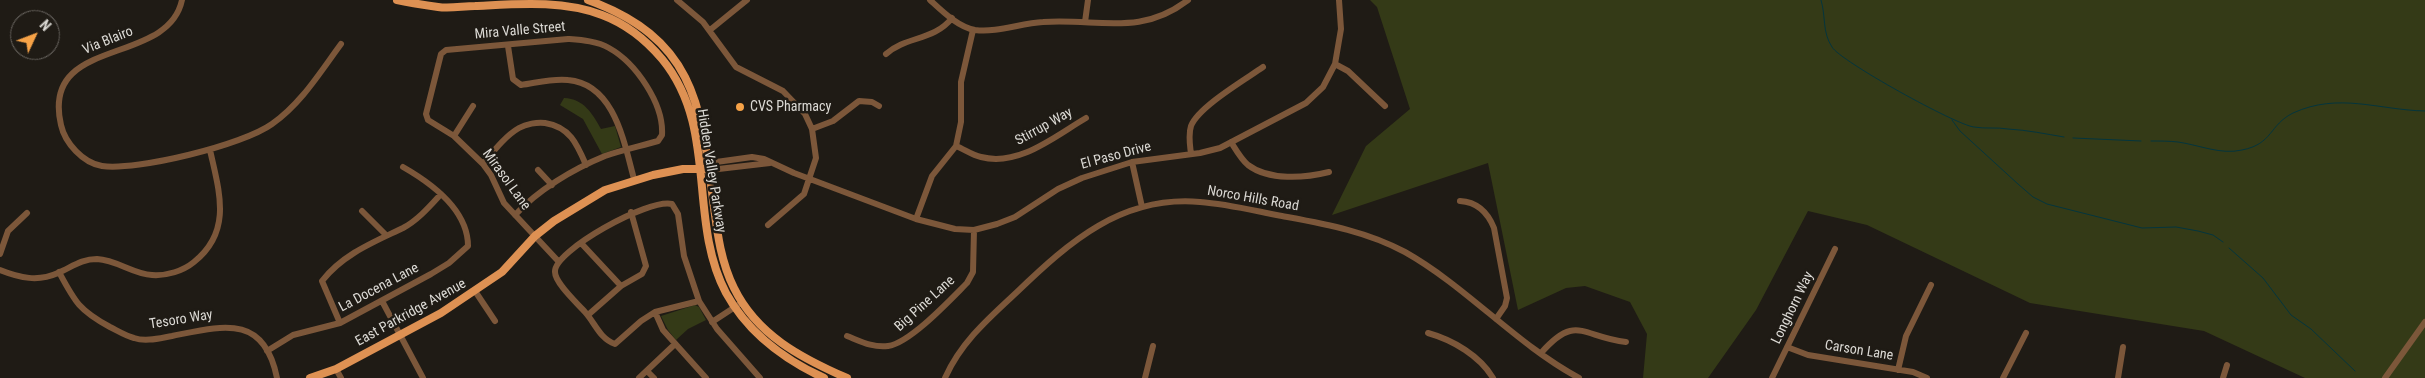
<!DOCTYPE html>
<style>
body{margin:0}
#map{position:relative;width:2425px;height:378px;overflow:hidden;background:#1f1b15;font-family:"Roboto Condensed",sans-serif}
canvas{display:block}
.north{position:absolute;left:10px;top:10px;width:50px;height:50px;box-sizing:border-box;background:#1f1b15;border:1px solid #6b6762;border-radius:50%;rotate:47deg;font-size:14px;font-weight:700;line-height:20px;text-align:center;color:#dcdad5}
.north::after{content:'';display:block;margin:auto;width:18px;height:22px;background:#f6a247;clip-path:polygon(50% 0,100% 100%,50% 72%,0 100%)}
</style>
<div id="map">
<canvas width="2425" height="378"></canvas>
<div class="north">N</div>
</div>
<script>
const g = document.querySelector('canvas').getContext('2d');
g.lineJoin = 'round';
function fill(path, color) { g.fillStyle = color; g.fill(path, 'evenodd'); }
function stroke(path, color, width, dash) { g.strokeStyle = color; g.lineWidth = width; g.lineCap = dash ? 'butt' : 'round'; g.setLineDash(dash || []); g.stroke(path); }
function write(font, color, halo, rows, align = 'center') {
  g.font = font + ' "Roboto Condensed",sans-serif'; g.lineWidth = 5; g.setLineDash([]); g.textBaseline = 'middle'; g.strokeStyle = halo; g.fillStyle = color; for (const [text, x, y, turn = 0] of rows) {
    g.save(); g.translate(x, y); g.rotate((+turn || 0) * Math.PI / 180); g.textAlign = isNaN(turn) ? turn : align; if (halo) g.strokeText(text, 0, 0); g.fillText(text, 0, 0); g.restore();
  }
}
const green = new Path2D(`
 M1370,0H2425V378H2305L2204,331L2030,303L1867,225L1808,211L1756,310L1708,378H1643L1647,334L1630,302L1585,286L1566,288L1518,310L1488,163L1332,215L1366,146L1410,109L1377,7Z
 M564,98C584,99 592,113 601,129L615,126L621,147L602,154L583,119L560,105Z
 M695,305L699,307L706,320L688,329L676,340L668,330L661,316Z`);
const stream = new Path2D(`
 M1821,0C1826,16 1822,32 1832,47C1840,61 1956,125 1974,127C1985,129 1997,127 2008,129C2027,130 2046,134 2064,137
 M1952,120L1960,131L2018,184L2033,197L2047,204L2142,228L2176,227L2198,231L2213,235L2223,242
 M2073,138L2141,141
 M2151,141C2160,141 2169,141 2178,142C2199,145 2221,155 2242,150C2273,144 2269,125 2293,113C2339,92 2378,110 2425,111
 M2229,248L2263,278L2291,315L2311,329L2355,371`);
const minor = new Path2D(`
 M182,0C168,67 40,35 61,125C65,143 83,163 102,166C137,171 243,145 272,124C301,104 321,71 341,44
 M677,0L703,22L736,67L783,91L805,114L812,129L816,158L804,194L768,225
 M930,0C942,11 958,27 975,30C997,33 1021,23 1043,22C1098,18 1140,37 1188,0
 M1085,22L1088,0
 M710,30L747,0
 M508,46L513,79L521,85C536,83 553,78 568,80C615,84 624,143 634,179
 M886,54C906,36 934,41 952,18
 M1335,64L1348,71L1385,106
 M812,129L833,121L859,101L872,102L879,106
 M454,136L473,106
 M1231,142C1236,150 1241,159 1248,165C1269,181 1305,178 1329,172
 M956,146C964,149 972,155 981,157C1019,167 1055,136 1086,118
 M1191,154C1190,145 1188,135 1191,126C1198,107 1246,79 1263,67
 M1132,162L1142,207
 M709,163L752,157L764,159L794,173L916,219L955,229L974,230L997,224L1015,217L1058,189L1082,178L1132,162L1200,153L1220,148L1306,103L1323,87L1335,64L1341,29L1339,0
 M483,164C493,152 505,136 519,128C526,124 537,122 545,123C570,127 577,144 586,165
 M538,170L552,185
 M710,170L770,163
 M1460,201C1477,202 1488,213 1494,228L1507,298L1505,306L1496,319
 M362,211L385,234
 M515,215C538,190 573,169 605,156C622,150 641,146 658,141L662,135C664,104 636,63 609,48C597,41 581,40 568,39L446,50L441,54L426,114L428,120L454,136L483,164L491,175L504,203L559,262
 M916,219L932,176L956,146L961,122V82L973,30
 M581,243L621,286
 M0,254L8,231L27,213
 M0,270C20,278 38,282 58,273C72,267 81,259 97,259C117,260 133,274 152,275C167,276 183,271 194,262C233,231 219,191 210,150
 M59,272C75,302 79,310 110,327C118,331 126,336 134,338C146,342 160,338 172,336C222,326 264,313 277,378
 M475,291L495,321
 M382,301L423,378
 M699,301L655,312L641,321L615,344C600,339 595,323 585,312C577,303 555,283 555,272C553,251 649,198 672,204L678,214L684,256L699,301L717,329L760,378
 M655,312L663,330L706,378
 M588,315L621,286L642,274L646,266L631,212
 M712,322L738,305
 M340,323L322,281C343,254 374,242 403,228C418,220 430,206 441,194
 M1428,333C1453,340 1480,356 1493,378
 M847,336C860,341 873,348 888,346C910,343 950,300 967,283L973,272L974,230
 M1787,347L1808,355L1913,372L1927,378
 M267,351L293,335L340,323L431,274L449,263L468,246C468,210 431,183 403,167
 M1541,353C1576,313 1582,337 1626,342
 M336,369L341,378
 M1898,370L1906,336L1931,285
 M647,371L654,378
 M639,378L675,344
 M945,378C961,342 989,318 1017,292C1069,242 1122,195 1200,202C1228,204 1255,211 1282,216C1325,224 1366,231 1405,252C1467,287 1516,344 1579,378
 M1145,378L1153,346
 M1772,378L1835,249
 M2003,378L2026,333
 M2118,378L2123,347
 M2223,378L2227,365
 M2385,378L2425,322`);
const major = new Path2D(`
 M397,0C410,3 424,5 438,7C450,9 463,6 475,6C518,4 562,0 602,15C626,24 646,40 662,59C719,128 687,219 726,293C748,333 783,359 824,378
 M588,0C692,38 701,101 713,200C717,230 720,260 734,288C757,335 801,358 847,378
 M310,378L336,369L441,313L502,272L535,236L554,221L605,190L653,175L683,169H705`);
const markers = [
 [740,107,5,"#f6a247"]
];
const streetNames = [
 ["Mira Valle Street",520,31,-5],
 ["Via Blairo",108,41,-22],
 ["Stirrup Way",1044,127,-29],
 ["El Paso Drive",1116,156,-15],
 ["Hidden Valley Parkway",711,171,81],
 ["Mirasol Lane",506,180,54],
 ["Norco Hills Road",1253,199,10],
 ["La Docena Lane",379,288,-28],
 ["Big Pine Lane",925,304,-42],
 ["Longhorn Way",1793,308,-64],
 ["East Parkridge Avenue",411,313,-29],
 ["Tesoro Way",181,320,-9],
 ["Carson Lane",1859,351,9]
];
const poiNames = [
 ["CVS Pharmacy",750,107]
];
fill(green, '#343a17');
stroke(stream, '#04353d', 1);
stroke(minor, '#7c573a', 6);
stroke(major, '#de9153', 8);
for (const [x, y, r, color] of markers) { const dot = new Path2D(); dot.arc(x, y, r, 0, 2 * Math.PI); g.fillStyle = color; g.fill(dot); stroke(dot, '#1f1b15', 2); }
write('14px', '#dcdad5', '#1f1b15', streetNames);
write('14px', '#dcdad5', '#1f1b15', poiNames, 'left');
</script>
